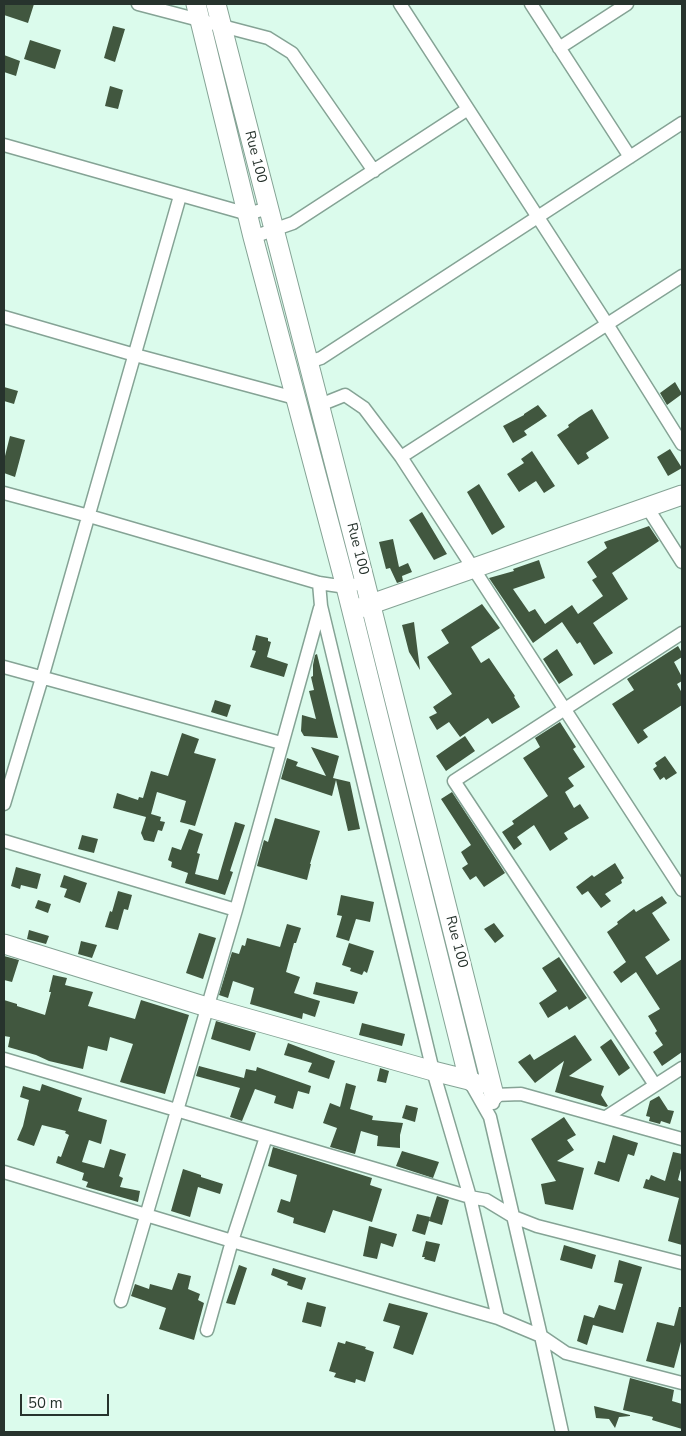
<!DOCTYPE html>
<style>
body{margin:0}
#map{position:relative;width:686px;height:1436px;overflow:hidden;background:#dbfbec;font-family:"Nunito Sans",sans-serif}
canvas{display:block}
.frame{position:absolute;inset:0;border:5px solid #27332d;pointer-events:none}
.scale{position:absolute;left:20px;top:1394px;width:89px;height:22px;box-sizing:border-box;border:2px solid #27332d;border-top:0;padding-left:6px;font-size:15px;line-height:18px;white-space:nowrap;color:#27332d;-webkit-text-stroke:4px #fff;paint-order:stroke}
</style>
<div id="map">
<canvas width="686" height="1436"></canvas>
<div class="frame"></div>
<div class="scale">50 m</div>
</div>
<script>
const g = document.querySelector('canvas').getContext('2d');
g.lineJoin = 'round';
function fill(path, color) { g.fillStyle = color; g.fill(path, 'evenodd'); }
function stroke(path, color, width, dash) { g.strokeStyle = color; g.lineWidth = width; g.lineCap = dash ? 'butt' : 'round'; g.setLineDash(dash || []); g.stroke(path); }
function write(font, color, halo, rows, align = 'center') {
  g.font = font + ' "Nunito Sans",sans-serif'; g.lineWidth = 5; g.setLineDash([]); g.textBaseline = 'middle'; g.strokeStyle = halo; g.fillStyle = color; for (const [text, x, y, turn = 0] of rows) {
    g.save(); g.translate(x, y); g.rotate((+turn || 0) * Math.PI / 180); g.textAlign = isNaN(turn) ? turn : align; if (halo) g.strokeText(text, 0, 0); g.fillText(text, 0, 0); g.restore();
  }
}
const building = new Path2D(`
 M4,4H34L28,23L4,15Z
 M113,26L125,29L115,62L104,58Z
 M30,40L61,50L55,69L24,59Z
 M4,55L20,61L16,76L4,72Z
 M110,86L123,90L118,109L105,106Z
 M675,382L682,394L667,405L660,393Z
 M4,387L18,391L14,404L4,401Z
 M538,405L547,416L524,431L527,435L513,443L503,426L524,415V414Z
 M592,409L609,438L586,453L589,458L578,465L557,435L569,427L568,425L579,417Z
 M10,436L25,440L15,477L4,473V460Z
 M670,449L682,468L668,476L657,457Z
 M532,451L555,486L544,493L536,481L519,492L507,474L524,463L521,459Z
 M479,484L505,527L492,535L467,492Z
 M422,512L447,554L434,560L409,520Z
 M649,526L659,541L612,573L628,599L593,623L613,653L594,665L580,642L577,644L562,622L533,643L489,578L514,571L513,569L539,560L545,578L513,589L529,612L535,609L545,624L572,605L578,614L603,596L592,580L597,577L587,562L607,548L604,542Z
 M393,539L399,567L408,563L412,572L402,576L403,581L397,583L390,568L386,569L379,542Z
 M482,604L500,628L471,647L481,663L489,658L515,696L514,697L520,707L492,724L488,718L460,737L449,722L437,730L429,717L437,713L433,707L452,694L427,657L449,643L441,630Z
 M414,622L420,670L409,652L402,625Z
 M256,635L268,638V641L271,642L267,657L288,664L284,677L250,667L256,651L252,650Z
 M678,646L682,653V657L674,662L682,677V681L677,684L682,693V705L643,730L648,737L638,744L612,704L634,690L627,679Z
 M557,649L573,675L559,684L543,659Z
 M317,654L334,723L338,738L304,736L301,731L302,715L316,719L309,691L314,690L311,677L313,676V665L315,655Z
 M215,700L231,705L227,717L211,712Z
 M560,722L576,747L573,749L585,767L568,778L574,786L565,792L574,808L580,804L589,818L564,833L568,839L550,851L534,825L517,837L522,844L514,850L502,832L514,824L512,821L548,796L523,758L540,747L535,738Z
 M182,733L199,739L194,753L216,759L195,826L180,822L186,801L157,792L151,814L161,817L160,821L165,822L162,831L158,830L154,842L144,840L141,833L146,817L113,808L117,793L138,800L139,797L143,798L151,771L168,776Z
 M465,736L475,751L446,771L436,756Z
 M311,747L339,756L333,778L350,782L360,829L348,831L336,780L332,796L281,779L287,758L298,762L296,766L326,776Z
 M665,756L677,773L666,780L664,777L660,780L653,769L657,766L655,763Z
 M452,792L505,873L484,887L476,876L470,880L462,868L468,864L461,852L471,845L441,799Z
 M275,818L320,831L310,864H311L307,880L257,866L264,840L268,842Z
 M235,822L245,825L230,871L233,872L225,895L185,883L188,873L171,867L172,862L168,860L172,847L181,850L189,829L203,834L197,853L200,854L195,874L218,880Z
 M82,835L98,839L94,853L78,849Z
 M615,863L624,878L621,880L622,883L605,894L611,901L601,908L588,891L582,895L576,887L592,875L594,877Z
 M16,867L41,874L37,889L21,885L20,889L11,886Z
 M64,875L87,883L80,903L64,897L67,889L60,887Z
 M118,891L132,895L128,910L124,909L118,930L105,927L110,911L112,912Z
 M341,895L374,902L370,922L356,919L349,941L336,937L342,916L337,915Z
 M662,896L667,903L652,913L670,940L645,957L657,975L682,959V1052L662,1066L653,1052L663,1045L655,1033L657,1031L648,1016L660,1009L636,972L621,983L613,972L626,962L607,932L618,924L617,922L634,909L636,912Z
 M38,900L51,904L48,913L35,908Z
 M494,923L504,936L495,943L484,929Z
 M287,924L301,928L296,943H294L286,972L300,977L294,993L320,1001L315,1017L303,1013L302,1019L250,1004L254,988L233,981L228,998L219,995L232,952L239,954L242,945L245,946L247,938L280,947Z
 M29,930L49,936L46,944L27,939Z
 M199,933L216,938L203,979L186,973Z
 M81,941L97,945L92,958L78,954Z
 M349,943L374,951L367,973L364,971L362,975L350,971L351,968L342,965Z
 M4,956L19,960L12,982L4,980Z
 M559,957L587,998L569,1010L567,1006L548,1018L539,1003L557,991L542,968Z
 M53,975L67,978L65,985L93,992L88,1006L135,1019L141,1000L189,1015L165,1094L120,1082L133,1044L110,1037L107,1051L88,1046L83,1069L49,1061L36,1055L8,1047L10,1037L4,1036V1000L17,1004V1006L45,1015L51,992H49Z
 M316,982L358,992L354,1004L313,994Z
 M216,1021L256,1033L250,1051L211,1039Z
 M362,1023L405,1034L402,1046L359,1035Z
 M575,1035L592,1060L569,1076L604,1086L601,1095L608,1106L606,1107L555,1092L564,1061L535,1083L518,1062L530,1054L534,1060Z
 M611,1039L630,1068L619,1076L600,1047Z
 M288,1043L335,1061L329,1079L308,1072L312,1063L284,1055Z
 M199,1066L244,1078L246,1069L256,1071L257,1067L311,1086L309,1094L298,1091L293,1109L274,1103L276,1096L255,1089L242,1121L230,1117L240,1088L196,1076Z
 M380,1068L389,1071L386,1083L377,1081Z
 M346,1083L356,1086L350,1109L373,1116L372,1120L403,1123L400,1135V1148L377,1146L378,1136L361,1131L355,1154L330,1147L337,1128L323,1123L330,1103L340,1107Z
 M42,1084L82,1098L78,1111L107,1120L101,1144L89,1140L82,1162L104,1168L110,1149L126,1154L119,1176L123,1178L120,1187L140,1191L138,1202L86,1187L88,1182L82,1180L84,1173L56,1163L58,1156L61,1157L69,1135L65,1133L66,1131L42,1125L34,1146L17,1140L23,1126L29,1100L20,1097L23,1086L40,1091Z
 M659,1096L668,1110L674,1111L670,1124L661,1121L660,1124L649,1121L650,1117L646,1116L650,1101Z
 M406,1105L418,1108L415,1122L402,1118Z
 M564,1117L576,1135L567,1140L574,1150L557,1161L584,1168L573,1210L545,1204L541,1184L556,1181L531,1139Z
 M613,1135L638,1143L634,1156L628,1154L619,1182L594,1174L598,1161L605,1163Z
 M273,1147L372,1178L370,1185L382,1189L372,1222L333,1210L325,1233L293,1223L294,1218L277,1212L281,1199L290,1202L297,1175L268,1166Z
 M402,1151L439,1162L433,1178L396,1166Z
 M673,1152L682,1154V1165L678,1180L682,1182V1245L668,1241L679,1198L643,1188L646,1179L649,1180L651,1175L665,1181Z
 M183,1169L201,1175V1177L223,1184L220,1194L198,1187L190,1217L171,1211Z
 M437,1196L449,1200L442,1225L429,1221L425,1235L412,1231L417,1214L430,1217L429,1221Z
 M369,1226L397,1234L393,1247L381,1243L377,1259L363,1256Z
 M426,1241L440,1244L435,1262L424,1259L425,1257H422Z
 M564,1245L596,1255L592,1269L560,1260Z
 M619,1260L642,1267L623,1333L593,1325L587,1345L577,1341L584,1315L594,1318L599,1305L615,1310L623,1284L614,1282Z
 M239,1265L247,1268L235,1305L226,1303Z
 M273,1268L306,1278L302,1290L287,1285L288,1282L271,1275Z
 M178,1273L191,1276L188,1289L200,1294L198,1300L204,1303L194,1340L159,1329L166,1308L131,1296L135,1284L149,1289L150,1284L172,1290Z
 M307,1302L326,1307L321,1327L302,1322Z
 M389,1303L428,1313L413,1355L393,1348L400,1326L383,1321Z
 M679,1307H682V1338L674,1368L646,1361L657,1322L674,1326Z
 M346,1341L366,1347L365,1349L374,1352L365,1382L356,1379L355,1383L334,1377L336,1373L329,1371L338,1342L345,1344Z
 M630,1378L674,1390L672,1401L682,1404V1429L652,1420L653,1417L623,1410Z
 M594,1406L630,1415V1416L619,1417L615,1428L609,1419L596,1418Z`);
const street = new Path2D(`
 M138,4L268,38L292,53L374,171
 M400,4L607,324L682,444
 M531,4L630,157
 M559,48L627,4
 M4,145L248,214L268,208
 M253,237L293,223L468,109
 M4,317L135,355L295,398
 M309,362L321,358L682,123
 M320,405L345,395L364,408L401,457L682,890
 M401,457L682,276
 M4,493L89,516L319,583L346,587L365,582
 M647,507L682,562
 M319,583L321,606L433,1071L470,1197L498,1318
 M4,667L281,743
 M4,804L42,678L180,196
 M4,841L236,910
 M4,1059L470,1197L486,1200L514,1217L537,1226L682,1263
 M469,1080L490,1117L541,1336L562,1432
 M655,1085L454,781L682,633
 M493,1103L494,1095L521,1094L682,1139
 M606,1117L682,1068
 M4,1172L232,1241L498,1318L541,1336L566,1353L682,1383
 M121,1301L236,910L320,608
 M207,1330L232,1241L266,1137`);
const secondary = new Path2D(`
 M196,4L253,237L346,587L469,1080
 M216,4L365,582L494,1095
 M360,608L682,495
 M4,944L207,1007L433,1071L469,1080L478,1085`);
const streetNames = [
 ["Rue 100",255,157,76],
 ["Rue 100",357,549,76],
 ["Rue 100",456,942,76]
];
fill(building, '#41573f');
stroke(street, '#85a395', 15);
stroke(secondary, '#85a395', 21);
stroke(street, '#fff', 12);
stroke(secondary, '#fff', 19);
write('14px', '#27332d', '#fff', streetNames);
</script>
